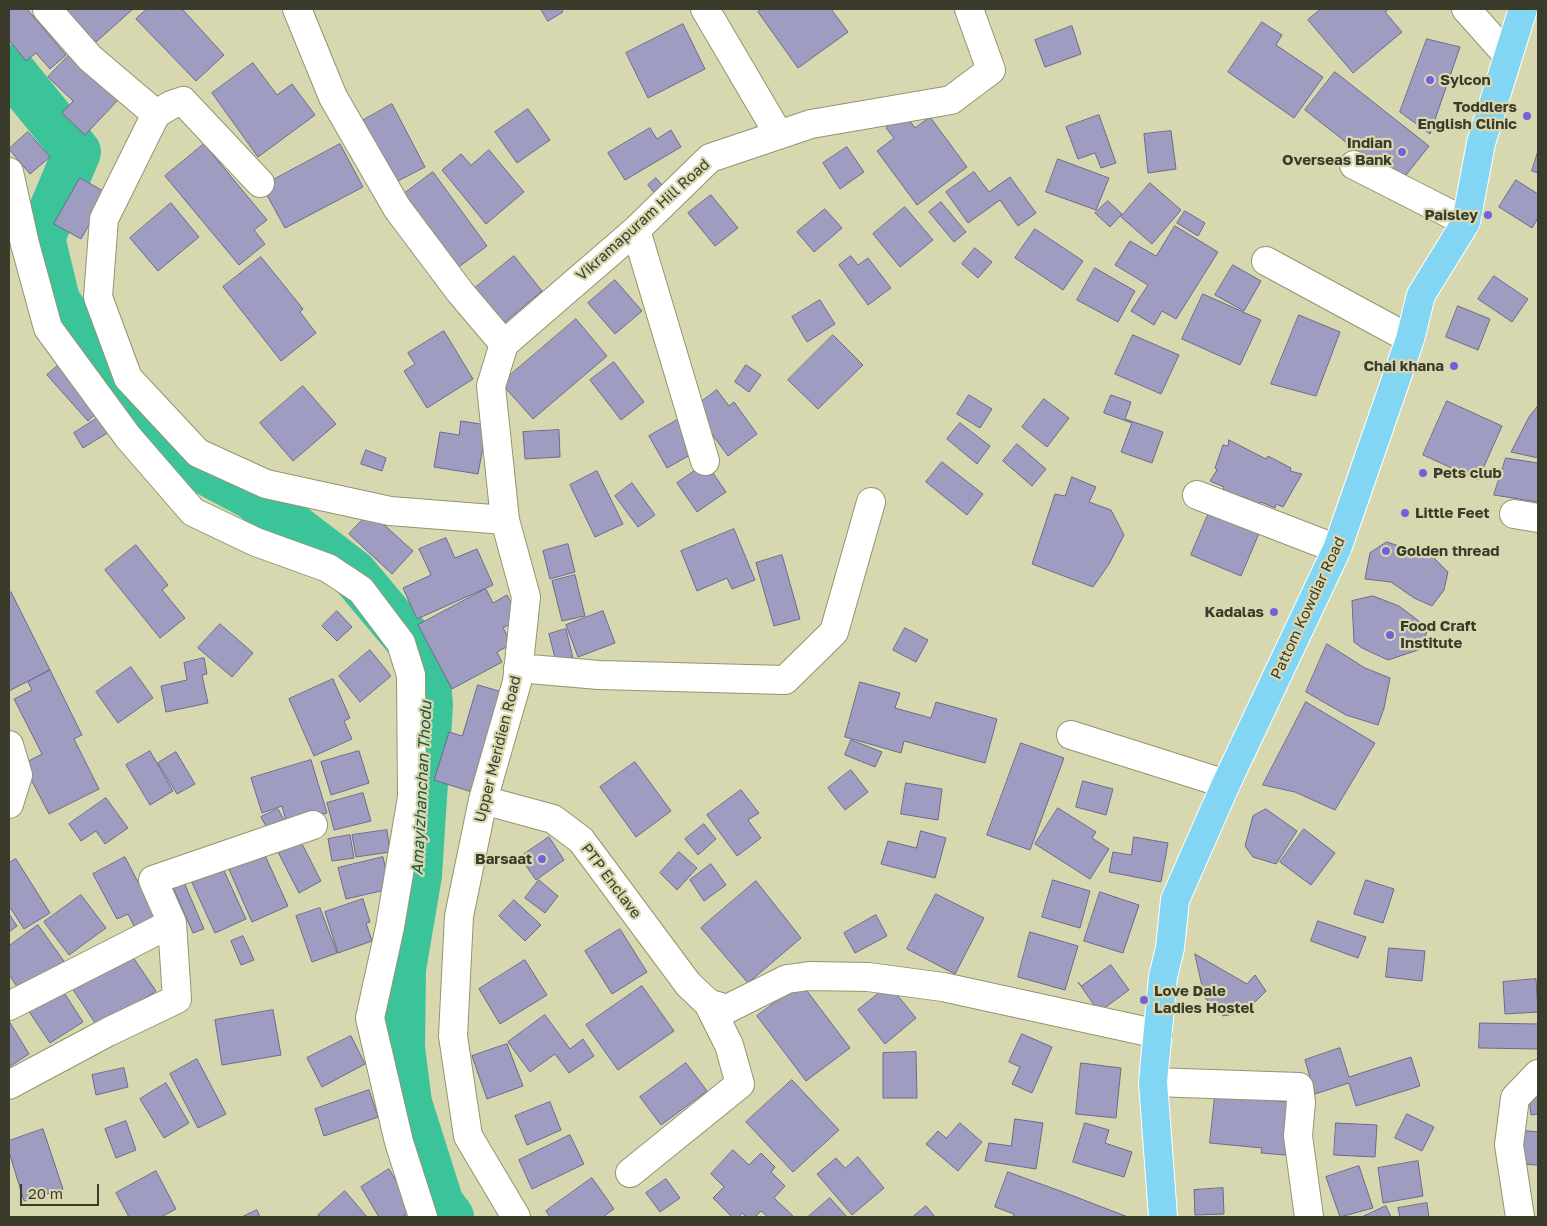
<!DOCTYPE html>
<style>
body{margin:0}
#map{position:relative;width:1547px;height:1226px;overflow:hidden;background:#d8d8b0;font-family:"Golos Text",sans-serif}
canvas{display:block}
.frame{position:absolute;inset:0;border:10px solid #3b3b2b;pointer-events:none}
.scale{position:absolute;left:20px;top:1184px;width:79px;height:22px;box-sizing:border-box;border:2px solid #3b3b2b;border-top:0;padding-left:6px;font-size:15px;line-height:18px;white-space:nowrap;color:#3b3b2b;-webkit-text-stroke:4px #d8d8b0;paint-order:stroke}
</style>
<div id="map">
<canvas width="1547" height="1226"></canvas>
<div class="frame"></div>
<div class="scale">20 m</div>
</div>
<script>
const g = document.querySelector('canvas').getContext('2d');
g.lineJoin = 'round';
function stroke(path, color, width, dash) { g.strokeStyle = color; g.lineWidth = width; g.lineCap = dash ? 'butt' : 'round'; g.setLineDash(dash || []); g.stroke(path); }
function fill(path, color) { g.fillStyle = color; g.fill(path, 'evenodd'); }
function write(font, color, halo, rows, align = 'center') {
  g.font = font + ' "Golos Text",sans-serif'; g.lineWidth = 4.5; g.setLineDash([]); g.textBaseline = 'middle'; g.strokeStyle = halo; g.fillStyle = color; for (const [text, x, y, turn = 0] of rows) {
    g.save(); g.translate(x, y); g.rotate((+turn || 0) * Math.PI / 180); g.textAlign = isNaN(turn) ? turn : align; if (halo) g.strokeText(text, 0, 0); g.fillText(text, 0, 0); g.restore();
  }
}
const river = new Path2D(`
 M9,68L77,152L41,238L56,300L102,375L155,444L251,495L353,573L425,659L429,705L418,875L402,969L401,1048L408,1103L440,1204L450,1217`);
const building = new Path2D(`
 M9,9H27L66,55L50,69L36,53L26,61L9,40Z
 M66,9H133L96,42Z
 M147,9H185L183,10L224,55L196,81L136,19Z
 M541,9H561L563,12L548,21Z
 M762,9H831L848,32L798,68L758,12Z
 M1321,9H1389L1385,12L1402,32L1353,73L1308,20Z
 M1262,22L1282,35L1276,45L1323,77L1294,118L1228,72Z
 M683,24L705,69L648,98L626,53Z
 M1072,26L1081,54L1045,67L1035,40Z
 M1427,39L1460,47L1430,134L1400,112Z
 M71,53L119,99L85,135L62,113L73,101L48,77Z
 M253,63L277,95L292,84L315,115L258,157L212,93Z
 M1335,72L1429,146L1399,184L1305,110Z
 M392,104L425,167L392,184L360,122Z
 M528,109L550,140L517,163L495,132Z
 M905,114L915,128L930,117L967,167L917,205L877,151L894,138L886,128Z
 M1099,115L1116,163L1101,168L1095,153L1078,159L1066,127Z
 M650,128L657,139L671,130L681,147L625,180L608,153Z
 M1171,131L1176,169L1148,173L1144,134Z
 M28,132L50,157L30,174L9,149Z
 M204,144L267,220L254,230L265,244L239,265L165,176Z
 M340,144L363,187L285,228L262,186Z
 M847,147L864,172L840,189L823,163Z
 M489,150L524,192L486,224L442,170L461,154L471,165Z
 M1538,151V173L1532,171Z
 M1058,159L1109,178L1096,210L1046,192Z
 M433,172L487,246L452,272L397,199Z
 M974,172L989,192L1010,177L1036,213L1018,226L1000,200L968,223L946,192Z
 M80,178L107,193L81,239L54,224Z
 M656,178L668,192L659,199L648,185Z
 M1516,180L1538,194V218L1532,228L1499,207Z
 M1150,183L1181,210L1152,244L1121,217Z
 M711,195L738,228L715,246L688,213Z
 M1108,201L1122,214L1110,227L1095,213Z
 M941,202L966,232L954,242L929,212Z
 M171,203L199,237L158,271L130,238Z
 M905,207L933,240L900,267L873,234Z
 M825,209L842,228L814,252L797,232Z
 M1185,211L1205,223L1198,236L1177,223Z
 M1175,226L1218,252L1176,319L1162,311L1154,325L1131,311L1148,285L1115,265L1130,241L1156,256Z
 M1035,229L1083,261L1063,290L1015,258Z
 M975,248L992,262L978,278L962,264Z
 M514,256L542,291L504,323L475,288Z
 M851,256L858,265L868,258L891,288L868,305L839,265Z
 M261,257L303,309L300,312L316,333L281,361L223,287Z
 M1233,265L1261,281L1244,311L1215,295Z
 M1095,268L1135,291L1118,322L1077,300Z
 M1494,276L1528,299L1512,322L1478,299Z
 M615,280L642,311L615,334L588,303Z
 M1203,294L1261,320L1240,365L1182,339Z
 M820,300L835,324L807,342L792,317Z
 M1458,306L1490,319L1478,350L1446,337Z
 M1299,315L1340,332L1316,396L1271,384Z
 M576,319L607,356L533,419L501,383Z
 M444,331L473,379L427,408L404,371L415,364L408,353Z
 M833,335L863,365L818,409L788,380Z
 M1133,335L1179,355L1161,394L1115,374Z
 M614,362L644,402L621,420L590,380Z
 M61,363L101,409L88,421L47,375Z
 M746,365L761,375L749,392L735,382Z
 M303,386L336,424L293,461L260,423Z
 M717,390L729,406L734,402L757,434L728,456L693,408Z
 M969,395L992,409L980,428L957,414Z
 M1111,395L1131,402L1125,419L1163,432L1152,463L1121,452L1132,423L1104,413Z
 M1044,399L1069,418L1047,447L1022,427Z
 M1447,401L1502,426L1478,480L1423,455Z
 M1538,406V458L1511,452L1529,417Z
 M688,414L706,446L667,468L649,436Z
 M99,417L109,432L83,448L74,433Z
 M461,421L487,425L478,474L434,467L440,432L459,435Z
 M960,423L990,446L977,464L947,439Z
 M559,430L560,457L525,459L523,432Z
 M1229,440L1266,459L1268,456L1291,468L1290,471L1302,474L1283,507L1276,504L1275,508L1261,502L1259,504L1241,496L1239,501L1221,493L1224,487L1210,481L1217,470L1215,468L1223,445L1228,446Z
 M1017,444L1046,469L1032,486L1003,461Z
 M366,450L386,458L382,471L361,464Z
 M1506,458L1538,463V502L1494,495Z
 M942,462L983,494L967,515L926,482Z
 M706,463L726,492L697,512L677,483Z
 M597,471L623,524L595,537L570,485Z
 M1072,477L1096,487L1089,502L1111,510L1124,535L1109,564L1093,587L1032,564L1055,494L1065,496Z
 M632,483L655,515L638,527L615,496Z
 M1210,510L1260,531L1241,576L1191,555Z
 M370,512L413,551L392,574L349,534Z
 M734,529L755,580L732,589L727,578L697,591L681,551Z
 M446,538L455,558L477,549L493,585L417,619L403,588L431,575L419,549Z
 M1387,542L1434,558L1448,572L1444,590L1432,606L1414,598L1391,582L1365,579L1370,553Z
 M568,544L575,572L550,579L543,551Z
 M136,545L168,585L162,590L185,618L160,638L105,570Z
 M782,555L800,619L774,626L756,563Z
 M575,575L585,616L562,621L552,581Z
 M486,589L493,603L507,595L519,619L503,628L512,644L497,652L502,662L452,689L418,625Z
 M11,592L50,670L9,691V594Z
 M1373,596L1399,606L1428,628L1421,649L1388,660L1362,648L1354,642L1352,601Z
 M337,611L352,627L337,641L322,626Z
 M603,611L615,643L578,657L566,625Z
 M220,624L253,653L232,677L198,648Z
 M905,628L928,640L916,662L893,650Z
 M566,629L573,658L556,662L549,634Z
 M1327,644L1365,668L1390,678L1384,708L1378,725L1346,715L1306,692Z
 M370,650L391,676L360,702L339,676Z
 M204,658L207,674L202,675L208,703L166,712L161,686L187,680L184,663Z
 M131,667L153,698L118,723L96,692Z
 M50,670L82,735L74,739L99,789L49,814L23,764L42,754L14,699L32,690L28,682Z
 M333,679L350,718L344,721L352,739L314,756L289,699Z
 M860,682L900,693L895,708L931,718L936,702L997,719L985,763L904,741L901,753L845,737Z
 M478,685L509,694L478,794L434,780L449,732L462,736Z
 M1306,702L1375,743L1335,810L1295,792L1263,785Z
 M851,740L882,752L875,767L845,755Z
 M1021,743L1064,758L1030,850L987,835Z
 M150,751L173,791L150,805L126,765Z
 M359,751L369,783L331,795L321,762Z
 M176,752L195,784L177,794L158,763Z
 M311,760L327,813L287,825L282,806L262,813L251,778Z
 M635,762L671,811L636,837L600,787Z
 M851,770L868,792L845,810L828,788Z
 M1083,781L1113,789L1106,815L1076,807Z
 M906,783L942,789L938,820L901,814Z
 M741,790L759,813L748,820L761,838L737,856L707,815Z
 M363,793L371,821L334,830L327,803Z
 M106,798L128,828L105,844L96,831L81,841L69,824Z
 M1058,808L1096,832L1092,838L1109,849L1090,879L1035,844Z
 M278,809L285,822L268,830L261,817Z
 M1266,809L1297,831L1276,864L1253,857L1245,846L1253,816Z
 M704,824L716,839L698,855L685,839Z
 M1304,829L1335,853L1311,885L1280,862Z
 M387,830L390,852L356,857L352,835Z
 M921,831L946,838L935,878L881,864L888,841L916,848Z
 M350,835L354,858L332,861L328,839Z
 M549,837L564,860L536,880L520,857Z
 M1134,837L1168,843L1161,882L1109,872L1113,852L1131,855Z
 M300,840L321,881L299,893L278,852Z
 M263,851L288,906L252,922L228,867Z
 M679,852L697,868L677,890L660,873Z
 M125,857L157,919L136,930L128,914L117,919L93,874Z
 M383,857L390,889L346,899L338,868Z
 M16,859L50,913L24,929L9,906V863Z
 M220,862L246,919L215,933L189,876Z
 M711,864L726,885L704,901L690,880Z
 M183,880L204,929L193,933L172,885Z
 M539,880L558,896L545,913L525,898Z
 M1053,880L1090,891L1080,928L1042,917Z
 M1366,880L1394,889L1383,923L1354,914Z
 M756,881L801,938L748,983L701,928Z
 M1100,892L1139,905L1123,953L1084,941Z
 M936,894L984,918L955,974L907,949Z
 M81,895L106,928L69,955L44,922Z
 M363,899L370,922L366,923L372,941L338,953L325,912Z
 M514,900L541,925L525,941L499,916Z
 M320,908L337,953L312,962L296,916Z
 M9,914L17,926L9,932Z
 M876,915L887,936L855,953L844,933Z
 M1318,921L1366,937L1358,958L1311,941Z
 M38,925L66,964L23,995L9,975V946Z
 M620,929L647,972L612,994L585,951Z
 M1030,932L1078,946L1065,990L1018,977Z
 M243,936L254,960L241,965L231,941Z
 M1389,948L1425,951L1422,981L1386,977Z
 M128,950L156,991L99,1029L72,988Z
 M1195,954L1247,984L1255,975L1266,991L1245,1012L1223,1016L1205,998Z
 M525,960L547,995L500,1024L479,989Z
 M1111,965L1129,990L1099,1012L1078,982L1081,986Z
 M1536,979L1538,1012L1505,1014L1503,982Z
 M801,983L850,1048L806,1081L757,1016Z
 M889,985L916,1018L885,1044L858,1010Z
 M642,986L674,1031L618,1070L586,1025Z
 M61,988L83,1022L50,1043L28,1010Z
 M273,1010L281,1055L222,1065L215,1020Z
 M545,1015L570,1049L583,1039L594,1056L569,1073L555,1054L530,1072L508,1042Z
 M9,1021L29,1054L9,1067Z
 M1480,1023L1538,1024V1049L1479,1048Z
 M1022,1034L1052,1047L1032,1093L1012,1084L1020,1067L1009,1062Z
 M351,1036L365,1064L322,1087L307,1058Z
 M507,1044L523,1086L487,1099L472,1056Z
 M1340,1048L1349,1077L1411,1057L1420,1086L1356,1106L1349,1083L1315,1094L1305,1060Z
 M916,1052L917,1098H883V1053Z
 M197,1059L226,1114L198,1128L170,1074Z
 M686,1063L707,1091L661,1125L640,1097Z
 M1081,1063L1121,1068L1116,1118L1076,1114Z
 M124,1068L128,1087L96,1095L92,1075Z
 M792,1080L839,1130L793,1172L746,1122Z
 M166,1083L189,1123L164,1138L140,1099Z
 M369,1090L378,1117L324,1136L315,1109Z
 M1538,1095V1114L1531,1115L1529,1096Z
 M1215,1096L1291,1102L1286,1155L1261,1153L1262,1148L1210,1143Z
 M550,1102L561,1130L527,1145L515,1116Z
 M1407,1114L1434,1127L1422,1151L1395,1138Z
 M1015,1119L1043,1123L1036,1169L985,1161L989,1143L1011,1146Z
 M126,1121L136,1150L116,1158L105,1129Z
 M960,1123L982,1142L958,1171L926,1144L938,1131L946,1138Z
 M1085,1123L1109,1130L1105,1143L1132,1152L1124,1177L1073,1162Z
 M1336,1123L1377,1125L1375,1157L1334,1155Z
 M43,1129L63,1189L24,1201L9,1152V1141Z
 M1519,1130L1538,1132V1165L1517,1164Z
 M570,1135L584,1164L532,1189L519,1160Z
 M733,1150L749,1165L761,1153L775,1167L771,1172L785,1186L774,1198L794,1217H768L761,1211L755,1217H746L742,1213L739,1217H732L713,1198L724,1187L711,1174Z
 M858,1157L884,1188L852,1215L817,1174L836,1158L845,1168Z
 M1418,1161L1423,1196L1383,1203L1378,1168Z
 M1359,1166L1373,1208L1340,1217L1326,1177Z
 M389,1169L414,1210L402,1217H379L361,1187Z
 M156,1171L176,1209L161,1217H129L116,1193Z
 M1008,1172L1063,1192L1128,1217H1013L1014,1214L995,1207Z
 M592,1178L614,1209L603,1217H550L546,1211Z
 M666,1179L680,1198L660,1212L646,1193Z
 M1223,1188L1224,1214L1195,1215L1194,1190Z
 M345,1191L367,1217H321L318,1215Z
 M830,1198L847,1217H808Z
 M1427,1203L1429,1217H1400L1398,1208Z
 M926,1206L935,1217H913Z
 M1386,1206L1391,1217H1362Z
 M257,1210L260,1217H242Z`);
const minor = new Path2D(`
 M47,9L90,58L156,114L104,219L98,297L128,378L198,453L266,484L390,511L505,520L526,597L517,682L483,800L459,916L453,1036L468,1136L516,1217
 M297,9L333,97L397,208L460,292L504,344
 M705,9L779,135
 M1466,9L1508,56
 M156,114L171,105L183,101L260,183
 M1354,165L1466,222
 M9,172L25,244L48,328L128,437L193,512L256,542L328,568L361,590L401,643L411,675L412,797L390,927L370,1018L399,1142L423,1217
 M636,230L705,461
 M1266,261L1410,339
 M1197,495L1337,549
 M1514,514L1538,518
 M505,520L491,386L504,344L636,230L710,158L811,124L951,100L991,70L969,9
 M518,668L599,675L785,680L834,632L871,502
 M1071,735L1226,784
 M9,745L18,775L9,804
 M483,800L553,819L581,840L688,984L708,1003L727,1009L787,979L809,976L868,977L943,987L1158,1034
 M9,1006L172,923L153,880L313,825
 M1153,1082L1299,1087L1301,1102L1298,1136L1309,1217
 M9,1085L108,1032L177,999L172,923
 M630,1173L740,1084L729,1045L708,1003
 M1520,1217L1509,1145L1515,1098L1538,1074`);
const major = new Path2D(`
 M1163,1217L1153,1082L1163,977L1170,948L1175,900L1226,784L1337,549L1410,339L1421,295L1466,222L1481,143L1523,9`);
const markers = [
 [1430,80,5,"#765fda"],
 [1527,116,5,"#765fda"],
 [1402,152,5,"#765fda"],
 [1488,215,5,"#765fda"],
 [1454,366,5,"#765fda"],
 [1423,473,5,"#765fda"],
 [1405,513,5,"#765fda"],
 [1386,551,5,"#765fda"],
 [1274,612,5,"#765fda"],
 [1390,635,5,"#765fda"],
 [542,859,5,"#765fda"],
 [1144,1000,5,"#765fda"]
];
const poiNames = [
 ["Sylcon",1440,80],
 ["Toddlers",1517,107,"right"],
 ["English Clinic",1517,124,"right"],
 ["Indian",1392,143,"right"],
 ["Overseas Bank",1392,160,"right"],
 ["Paisley",1478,215,"right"],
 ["Chai khana",1444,366,"right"],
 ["Pets club",1433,473],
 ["Little Feet",1415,513],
 ["Golden thread",1396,551],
 ["Kadalas",1264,612,"right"],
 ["Food Craft",1400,626],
 ["Institute",1400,643],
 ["Barsaat",532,859,"right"],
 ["Love Dale",1154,991],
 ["Ladies Hostel",1154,1008]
];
const streetNames = [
 ["Vikramapuram Hill Road",643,220,-42],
 ["Pattom Kowdiar Road",1308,608,-65],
 ["Upper Meridien Road",498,749,-76],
 ["PTP Enclave",611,881,53]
];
const waterNames = [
 ["Amayizhanchan Thodu",422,788,-87]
];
stroke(river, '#3bc499', 48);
fill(building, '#9e9cc1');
stroke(building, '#6c6a8c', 1);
stroke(minor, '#94946e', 30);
stroke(major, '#fff', 30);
stroke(minor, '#fff', 28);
stroke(major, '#82d6f4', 28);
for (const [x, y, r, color] of markers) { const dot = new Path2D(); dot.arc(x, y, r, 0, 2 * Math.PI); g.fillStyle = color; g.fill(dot); stroke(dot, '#d8d8b0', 2); }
write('bold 15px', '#3b3b2b', '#d8d8b0', poiNames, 'left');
write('15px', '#3b3b2b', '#d8d8b0', streetNames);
write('italic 16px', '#205543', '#d8d8b0', waterNames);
</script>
